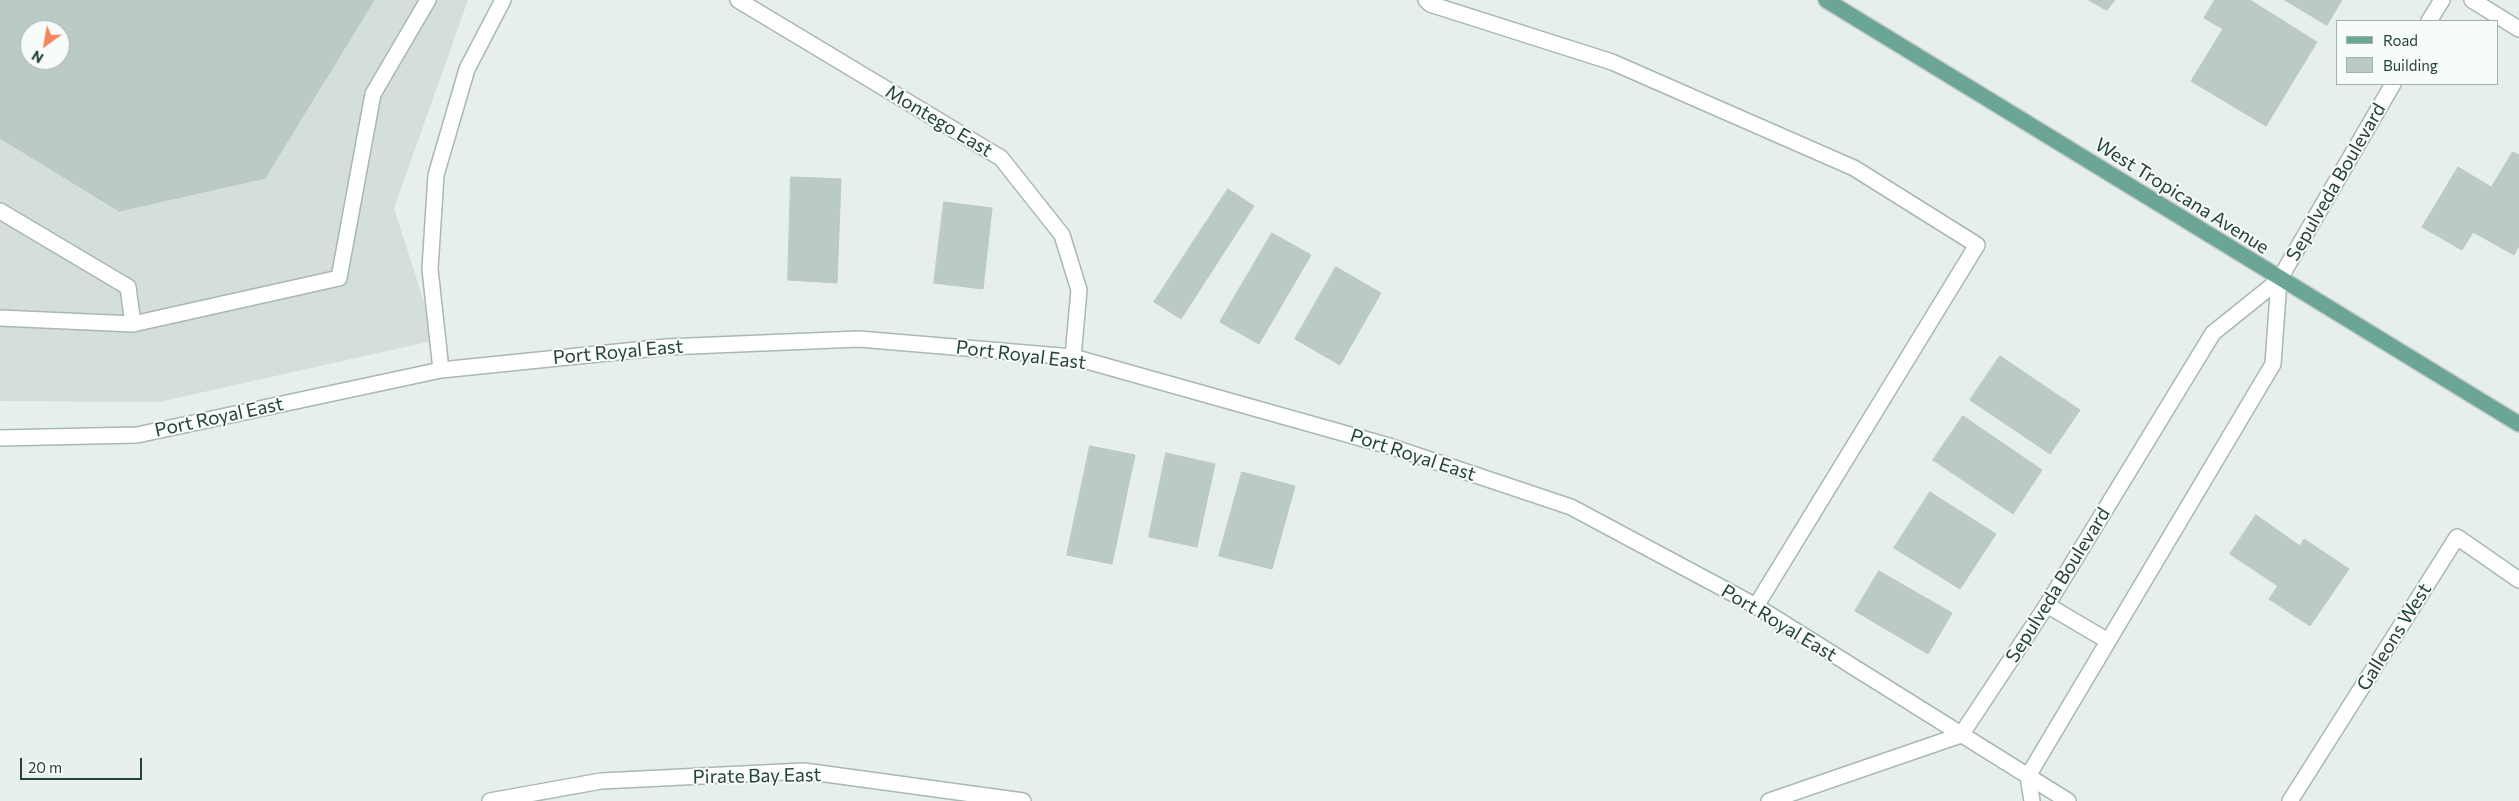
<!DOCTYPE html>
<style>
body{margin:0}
#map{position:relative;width:2519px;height:801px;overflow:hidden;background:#e6efeb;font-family:Commissioner,sans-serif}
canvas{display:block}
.legend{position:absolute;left:2336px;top:20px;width:162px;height:65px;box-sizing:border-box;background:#f7fbf9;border:1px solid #a3b1ad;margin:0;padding:6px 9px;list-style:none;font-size:15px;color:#24423a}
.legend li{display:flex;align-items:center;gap:10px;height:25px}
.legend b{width:25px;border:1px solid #a3b1ad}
.north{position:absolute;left:20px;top:20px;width:50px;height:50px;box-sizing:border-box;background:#f7fbf9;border:1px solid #a3b1ad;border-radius:50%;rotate:212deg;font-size:14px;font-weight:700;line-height:20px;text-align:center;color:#24423a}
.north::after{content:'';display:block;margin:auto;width:18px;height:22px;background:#f4845f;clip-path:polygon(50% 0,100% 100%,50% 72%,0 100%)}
.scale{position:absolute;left:20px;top:758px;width:122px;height:22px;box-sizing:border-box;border:2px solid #24423a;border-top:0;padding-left:6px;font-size:15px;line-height:18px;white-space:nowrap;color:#24423a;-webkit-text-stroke:4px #f7fbf9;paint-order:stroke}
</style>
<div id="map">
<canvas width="2519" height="801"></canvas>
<ul class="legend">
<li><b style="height:6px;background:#6aa596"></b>Road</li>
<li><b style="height:14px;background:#bbcac4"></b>Building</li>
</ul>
<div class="north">N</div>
<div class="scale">20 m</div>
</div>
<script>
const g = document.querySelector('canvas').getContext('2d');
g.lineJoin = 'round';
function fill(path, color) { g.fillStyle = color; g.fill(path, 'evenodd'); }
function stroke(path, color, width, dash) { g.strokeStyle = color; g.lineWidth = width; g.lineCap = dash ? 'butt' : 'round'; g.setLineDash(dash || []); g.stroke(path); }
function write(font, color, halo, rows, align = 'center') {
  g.font = font + ' Commissioner,sans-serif'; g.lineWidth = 4; g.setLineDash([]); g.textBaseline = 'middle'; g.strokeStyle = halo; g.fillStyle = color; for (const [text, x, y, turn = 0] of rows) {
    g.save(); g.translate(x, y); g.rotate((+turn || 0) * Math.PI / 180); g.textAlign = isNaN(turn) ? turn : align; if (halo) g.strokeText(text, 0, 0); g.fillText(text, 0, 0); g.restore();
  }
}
const built = new Path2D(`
 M0,0H468L394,208L436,340L159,402L0,401ZM30,30H60V60H30Z`);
const building = new Path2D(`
 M0,0H374L265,178L119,211L0,138ZM30,30H60V60H30Z
 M2089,0H2115L2107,10Z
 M2215,0H2250L2317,42L2266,126L2191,81L2223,29L2204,18Z
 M2285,0H2342L2327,25Z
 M2513,152L2519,155V246L2514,255L2473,232L2462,250L2422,227L2458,167L2491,187Z
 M791,177L841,179L837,283L788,280Z
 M1228,189L1254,206L1181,319L1154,302Z
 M944,202L992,208L983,289L934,283Z
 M1272,233L1311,255L1259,344L1220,322Z
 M1336,267L1381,293L1340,365L1295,339Z
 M2000,356L2080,410L2050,454L1970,400Z
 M1963,416L2042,470L2013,514L1933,460Z
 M1090,446L1135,455L1112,564L1067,555Z
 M1166,453L1215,464L1197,547L1149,537Z
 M1242,472L1295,486L1272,569L1219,556Z
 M1930,492L1996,534L1960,589L1894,548Z
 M2256,515L2300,546L2304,539L2349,569L2310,626L2269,599L2278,586L2230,554Z
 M1879,571L1952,613L1928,654L1855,611Z`);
const minor = new Path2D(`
 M738,0L1001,158L1062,235L1079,290L1073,357
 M1426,0L1430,4L1612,62L1854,168L1977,245L1756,606
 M2472,0L2519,29
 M2429,21L2442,0
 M0,211L128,287L133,324
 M0,318L133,324L339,278L373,94L428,0
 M441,370L430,269L436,175L467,69L503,0
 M0,438L137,435L441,370L666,347L859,339L1073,357L1389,446L1571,507L1756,606L2068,801
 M2047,605L2108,641
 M490,801L601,781L804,771L1023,801
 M1769,801L1961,735L2047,605L2213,333L2279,280L2393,84
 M2032,801L2028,776L2273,364L2279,280
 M2290,801L2457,537L2519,580`);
const major = new Path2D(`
 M1826,0L2519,424`);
const streetNames = [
 ["Montego East",939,121,31],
 ["Sepulveda Boulevard",2336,182,-60],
 ["West Tropicana Avenue",2182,196,32],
 ["Port Royal East",618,352,-5],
 ["Port Royal East",1021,355,7],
 ["Port Royal East",219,417,-12],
 ["Port Royal East",1413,455,18],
 ["Sepulveda Boulevard",2058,585,-58],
 ["Port Royal East",1779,623,31],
 ["Galleons West",2394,637,-58],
 ["Pirate Bay East",757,776,-1]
];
fill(built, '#d4dfda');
fill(building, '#bbcac4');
stroke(building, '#b8c9c2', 1);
stroke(minor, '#a8b8b2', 18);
stroke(major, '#c2cac8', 18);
stroke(minor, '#fff', 15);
stroke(major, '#6aa596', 15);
write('19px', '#24423a', '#f7fbf9', streetNames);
</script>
